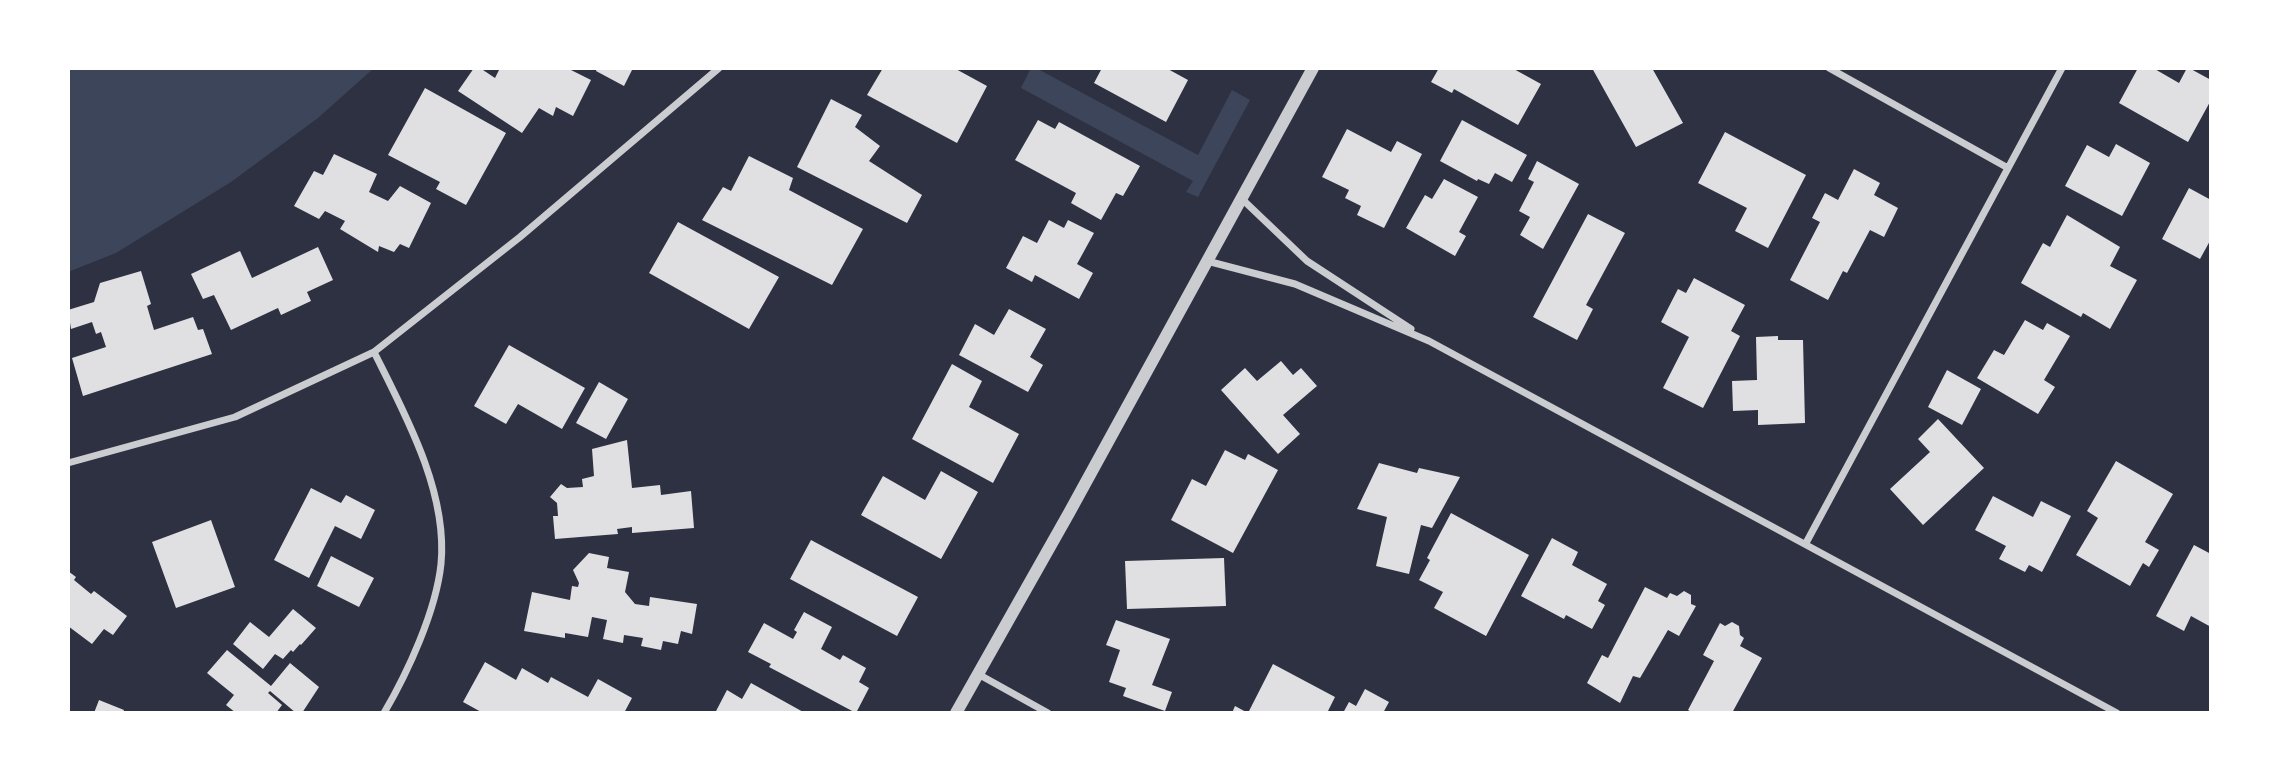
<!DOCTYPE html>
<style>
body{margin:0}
#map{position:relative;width:2279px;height:781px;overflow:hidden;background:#2d3142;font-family:Barlow,sans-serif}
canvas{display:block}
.frame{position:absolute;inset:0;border:70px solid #fff;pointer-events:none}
</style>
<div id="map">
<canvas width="2279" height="781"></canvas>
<div class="frame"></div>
</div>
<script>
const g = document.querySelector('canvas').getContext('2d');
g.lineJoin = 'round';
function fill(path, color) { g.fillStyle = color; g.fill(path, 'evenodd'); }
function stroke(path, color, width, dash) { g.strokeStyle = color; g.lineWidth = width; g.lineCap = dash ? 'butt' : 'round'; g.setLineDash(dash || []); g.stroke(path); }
const green = new Path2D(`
 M68,68H374L318,118L231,182L116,253L68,272Z
 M1031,68H1036L1198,155L1232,90L1250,100L1198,197L1186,192L1193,181L1021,88Z`);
const building = new Path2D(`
 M474,68H480L495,78L500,68H567L591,80L573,116L556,107L553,116L539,108L522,133L458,91Z
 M597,68H633L624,86L596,71Z
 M883,68H954L987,86L957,143L867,95Z
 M1102,68H1166L1188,80L1166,122L1094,83Z
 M1439,68H1512L1541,84L1518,125L1454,89L1452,93L1431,82Z
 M1592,68H1652L1683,123L1636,147Z
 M2138,68H2153L2179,83L2187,68H2189L2211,80V100L2188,142L2119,103Z
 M425,88L506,133L466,205L436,189L440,182L388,155Z
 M831,99L862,115L855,127L880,146L869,161L922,195L907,223L797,167Z
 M1038,120L1055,129L1059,122L1140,166L1123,196L1116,193L1101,220L1071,203L1076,193L1015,160Z
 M1462,120L1527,155L1512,182L1495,173L1489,184L1478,179L1477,181L1440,161Z
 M1347,129L1391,152L1397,141L1422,154L1384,228L1357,215L1361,206L1345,198L1349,190L1322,177Z
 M1725,132L1806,175L1768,248L1735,231L1747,208L1698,183Z
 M2116,144L2150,163L2122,216L2065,186L2087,145L2109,157Z
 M334,154L377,174L369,192L388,201L400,186L431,203L409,248L400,244L394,252L379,246L378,252L340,229L345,221L325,211L319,219L294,206L314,171L323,175Z
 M749,156L793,178L789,190L863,229L832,285L702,220L723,187L731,191Z
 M1537,161L1579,184L1543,249L1520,235L1530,217L1519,211L1534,182L1528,179Z
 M1854,169L1880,183L1874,195L1898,208L1884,237L1870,230L1847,273L1843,271L1828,300L1790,280L1820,222L1812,218L1825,193L1838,200Z
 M1444,179L1478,197L1459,232L1466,236L1455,256L1406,228L1425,195L1432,199Z
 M2189,188L2211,200V239L2200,259L2162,239Z
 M1588,214L1625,233L1586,305L1593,309L1577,340L1533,317Z
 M2067,215L2120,247L2110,266L2137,280L2110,329L2083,313L2081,317L2021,283L2043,243L2050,247Z
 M1049,220L1064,228L1068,220L1094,233L1077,264L1093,273L1079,299L1035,275L1032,282L1006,268L1023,236L1037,243Z
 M678,222L779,277L749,329L649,273Z
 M318,247L333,280L307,292L311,301L281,315L278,308L231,330L214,295L203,299L191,274L240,251L252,278Z
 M141,271L151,304L147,306L154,330L193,317L198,330L203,329L212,354L83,396L72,358L106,347L101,332L96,334L92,322L71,329L68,310L94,302L100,283Z
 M1694,278L1745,305L1731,331L1740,336L1703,408L1663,388L1689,337L1661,322L1678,289L1686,293Z
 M1009,309L1046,329L1030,357L1043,365L1028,392L959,355L975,324L994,335Z
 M2025,320L2043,330L2047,323L2070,336L2044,380L2055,387L2038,414L1977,378L1994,350L2004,355Z
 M1778,336V340H1803L1805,423L1758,425V410L1733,411L1732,381L1757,380L1756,337Z
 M509,345L585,388L562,429L518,404L506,424L474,406Z
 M1281,361L1293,375L1301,368L1317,386L1283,415L1300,434L1278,454L1221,390L1245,368L1257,381Z
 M952,364L982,381L969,407L1019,434L993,483L912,439Z
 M1947,370L1981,389L1962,425L1928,407Z
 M599,382L628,399L606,439L576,423Z
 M1938,419L1984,468L1923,525L1890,489L1930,452L1918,439Z
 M627,440L632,488L660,485L661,495L691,491L694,528L632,533V527L617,529L618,534L555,539L553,516H558L557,503L550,497L561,484L567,488L583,487L582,479L594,476L592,449Z
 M1225,450L1245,460L1248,454L1278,470L1233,553L1171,520L1192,479L1206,486Z
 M2116,461L2173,494L2145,542L2159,550L2149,567L2143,563L2130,586L2076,555L2098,518L2087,511Z
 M1379,463L1417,473L1419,468L1460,477L1432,528L1421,525L1409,574L1376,566L1387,517L1357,509Z
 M941,471L978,492L941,559L861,515L883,476L925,500Z
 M311,488L341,503L346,495L375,510L361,539L335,526L309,578L274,560Z
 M1993,496L2033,517L2041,501L2071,516L2042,572L2029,565L2025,572L1999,559L2006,546L1975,530Z
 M1451,513L1529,555L1486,636L1434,608L1443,592L1419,580L1430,560L1427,558Z
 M211,520L235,587L176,608L152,542Z
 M1552,538L1578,552L1572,565L1607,584L1598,601L1605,605L1592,629L1566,615L1564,619L1521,596Z
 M811,540L918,597L897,636L790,579Z
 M2194,545L2211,554V575L2209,579L2211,580V627L2191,616L2184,631L2156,616Z
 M589,553L609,557L607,568L629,572L625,592L635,604L649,606L650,597L697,604L692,634L681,631L678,644L663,641L661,650L641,646L643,638L624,635L623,643L603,639L607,620L592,617L588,637L565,633V638L524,631L532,592L570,600L572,586L578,587L579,583L573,570Z
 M331,556L374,578L359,607L317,586Z
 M1224,558L1226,606L1127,609L1125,561Z
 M68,571L76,577L74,580L91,594L94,591L127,616L113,635L104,629L92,644L68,626Z
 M1645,587L1667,598L1670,593L1677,596L1684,591L1691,595V604L1696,606L1679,636L1668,630L1640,678L1633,676L1620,703L1587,683L1602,655L1608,658Z
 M293,609L316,628L301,645L300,644L293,652L291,650L283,659L275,654L263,669L233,644L250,622L269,637Z
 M804,612L832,627L821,649L840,660L843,655L866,668L859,682L869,688L856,713L769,667L771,664L748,652L764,623L793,639L797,632L794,630Z
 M1116,620L1170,639L1152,685L1172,692L1165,711L1123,696L1126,688L1109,682L1120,650L1106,645Z
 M1732,622L1739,626L1740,635L1744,638L1740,646L1762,658L1732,713H1693L1688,710L1714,661L1703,655L1720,623L1725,626Z
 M227,650L271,686L290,663L319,687L302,713H296L270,691L268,693L282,705L276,713H236L226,705L234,695L207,673Z
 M485,662L516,680L522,668L548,683L551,677L588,697L598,679L632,698L624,713H483L463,702Z
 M1273,664L1335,697L1327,713H1232L1235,706L1248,713Z
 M751,683L805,713H715L727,690L742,699Z
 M1365,689L1389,702L1383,713H1343L1349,702L1356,706Z
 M99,700L124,710L123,713H94Z`);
const minor = new Path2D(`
 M1829,68L2008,168
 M1242,199L1307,261L1411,329
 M1207,261L1295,284L1429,341L2117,713
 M374,352C405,414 448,492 441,564C436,611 408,672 384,713
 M68,463L235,417L374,352L520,237L719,68
 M1806,543L2062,68
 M978,674L1048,713`);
const tertiary = new Path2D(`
 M956,713L1069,513L1313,68`);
fill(green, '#3c4559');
fill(building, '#e0e0e3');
stroke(minor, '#caccd0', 7);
stroke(tertiary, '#caccd0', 12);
</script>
